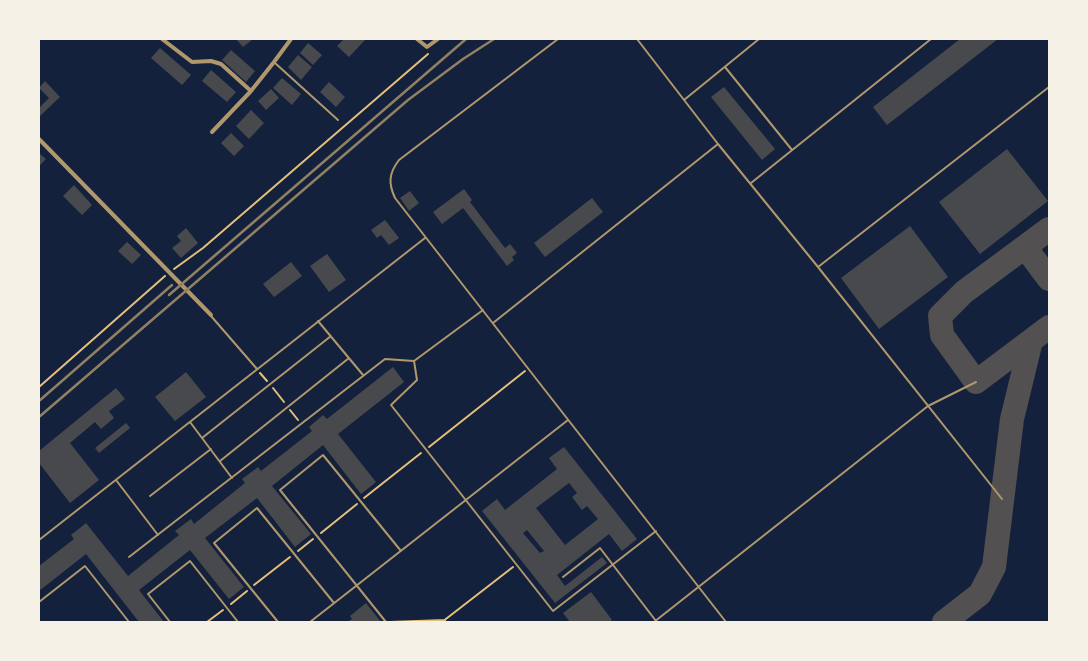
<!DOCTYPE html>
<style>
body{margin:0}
#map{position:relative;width:1088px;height:661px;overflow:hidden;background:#14213d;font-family:Rubik,sans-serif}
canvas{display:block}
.frame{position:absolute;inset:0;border:40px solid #f6f1e7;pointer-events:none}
</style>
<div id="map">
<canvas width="1088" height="661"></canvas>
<div class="frame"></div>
</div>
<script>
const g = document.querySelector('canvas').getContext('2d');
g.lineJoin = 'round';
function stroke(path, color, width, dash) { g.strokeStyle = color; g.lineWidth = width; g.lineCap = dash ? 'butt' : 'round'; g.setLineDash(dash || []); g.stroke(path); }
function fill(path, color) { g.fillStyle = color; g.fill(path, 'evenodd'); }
const taxiway = new Path2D(`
 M1049,229L964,292L940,316L942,335L976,382L1049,327
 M1025,247L1049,279
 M944,622L980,594L994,567L1012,419L1031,341`);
const building = new Path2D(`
 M236,39H253L243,47Z
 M344,39H366L349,57L337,46Z
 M960,39H998L887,125L873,107Z
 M308,43L322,55L313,65L300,53Z
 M160,48L191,75L182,85L151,58Z
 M231,50L255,71L246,82L222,60Z
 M298,55L312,67L301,80L288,67Z
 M211,70L236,92L227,102L202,81Z
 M282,78L301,94L292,105L273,88Z
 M45,81L60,97L39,117V106L40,107L49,98L39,88Z
 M329,82L345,97L336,107L320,92Z
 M724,87L775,149L762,160L711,97Z
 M271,89L279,98L266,110L258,101Z
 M251,110L264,123L249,139L236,126Z
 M231,133L244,146L234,156L221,143Z
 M1007,149L1048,201L980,254L939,202Z
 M39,153L46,159L39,166Z
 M74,185L92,205L82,215L63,196Z
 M464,189L472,200L470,202L505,248L510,244L517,253L512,257L514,260L507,266L463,208L442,224L433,212Z
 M410,191L419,203L409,211L400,198Z
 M592,198L603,212L545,257L534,243Z
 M385,220L399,238L389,245L381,235L377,238L371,230Z
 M910,226L948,277L879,329L841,278Z
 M186,228L198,243L181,258L172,248L181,241L177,236Z
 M127,242L141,255L132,264L118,251Z
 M327,254L346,280L329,292L310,266Z
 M291,262L302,276L274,297L263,284Z
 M393,367L404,382L338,434L376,482L361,494L323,445L272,486L311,534L295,547L257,498L205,538L244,587L229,599L190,550L139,590L164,622H139L86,554L39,591V566L74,539L71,535L86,523L128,576L179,535L175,531L191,519L194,524L245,483L242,479L258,467L261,471L312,431L309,427L323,415L327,419Z
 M186,372L206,397L175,421L155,397Z
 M116,388L125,399L109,411L114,418L101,429L95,422L70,443L99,480L70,503L39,463V451Z
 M126,423L130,428L99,453L95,448Z
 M564,447L637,539L622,551L609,534L557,575L565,586L602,557L607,563L555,603L482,511L497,499L505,510L557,469L549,458ZM569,483L577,493L572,497L582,510L587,506L598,519L565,545L536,508ZM527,530L544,551L540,553L523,533Z
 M591,592L612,620L609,622H570L563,613Z
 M366,603L381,622H347L352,619L350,616Z`);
const path = new Path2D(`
 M174,269L203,248L428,54
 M260,373L267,381
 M39,387L165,276
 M273,388L284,402
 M290,410L298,420
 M429,447L525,371
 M364,498L421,453
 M321,533L357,504
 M298,551L313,539
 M254,585L290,557
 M231,604L247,591
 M207,622L223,610
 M390,622L445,620V622
 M442,622L513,567`);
const service = new Path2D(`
 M558,39L399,160C389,173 388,183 395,198L726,622
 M637,39L718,144L818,267L1002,499
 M275,63L338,120
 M725,67L792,150
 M684,100L759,39
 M751,183L931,39
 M818,267L1049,87
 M483,310L414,361L417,380L391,405L553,611L656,531
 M211,316L257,369
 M318,321L363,375
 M493,323L718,144
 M190,422L232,478
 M202,438L331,336
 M220,461L349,358
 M116,480L158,535
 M150,496L211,449
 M39,540L425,238
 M129,557L385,359L414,361
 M563,577L600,548L656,621
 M39,602L85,566L129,622
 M170,622L148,594L190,561L238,622
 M278,622L214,543L257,508L334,603
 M310,622L568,420
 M386,622L280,490L323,455L401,551
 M654,622L928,406L976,382`);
const minor = new Path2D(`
 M162,39L192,62L211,61L221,64L251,91
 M417,39L427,47L438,39
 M212,132L251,91L274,62L291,39
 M39,139L211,315`);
const rail = new Path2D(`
 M169,295L466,39
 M39,401L172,285
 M39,417L408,100L463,59L494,39`);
stroke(taxiway, '#525050', 24);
fill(building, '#48494c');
stroke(path, '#e5c07b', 2);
stroke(service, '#b1986c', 2);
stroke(minor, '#b1986c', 4);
stroke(rail, '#918062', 2.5);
</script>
